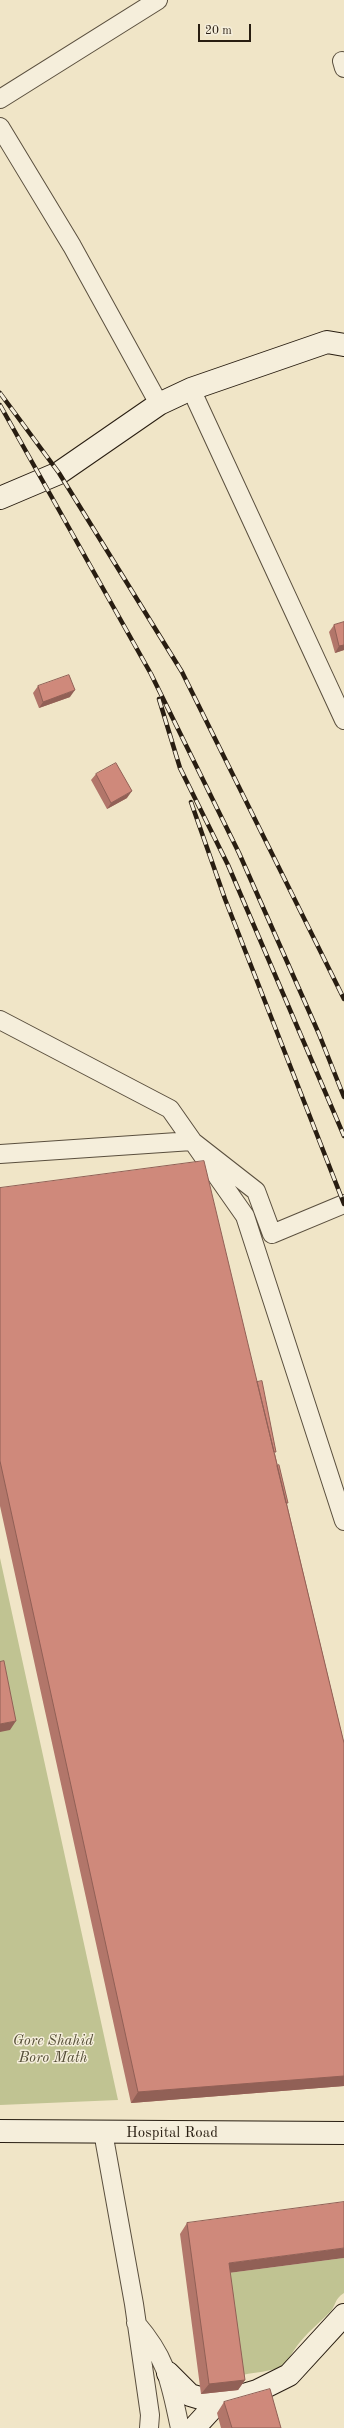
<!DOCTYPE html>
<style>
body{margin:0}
#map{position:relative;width:344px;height:2428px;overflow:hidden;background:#f0e5c7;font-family:"Old Standard TT",serif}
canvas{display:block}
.scale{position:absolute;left:198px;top:24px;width:53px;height:18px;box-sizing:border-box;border:2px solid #281d11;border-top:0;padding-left:5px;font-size:12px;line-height:14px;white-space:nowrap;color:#281d11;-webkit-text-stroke:3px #f5eedb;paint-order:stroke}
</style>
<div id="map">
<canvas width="344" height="2428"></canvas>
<div class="scale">20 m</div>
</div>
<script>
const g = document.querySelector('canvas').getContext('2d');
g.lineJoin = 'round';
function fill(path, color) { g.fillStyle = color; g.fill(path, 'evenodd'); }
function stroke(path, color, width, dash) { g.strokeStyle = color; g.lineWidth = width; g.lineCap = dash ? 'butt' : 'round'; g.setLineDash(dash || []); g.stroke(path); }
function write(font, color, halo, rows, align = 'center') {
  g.font = font + ' "Old Standard TT",serif'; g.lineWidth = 3; g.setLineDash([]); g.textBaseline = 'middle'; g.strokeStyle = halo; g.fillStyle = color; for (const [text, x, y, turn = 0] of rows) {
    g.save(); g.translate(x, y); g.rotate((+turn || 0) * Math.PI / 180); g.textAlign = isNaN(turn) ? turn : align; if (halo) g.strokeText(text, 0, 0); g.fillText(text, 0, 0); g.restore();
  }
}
const green = new Path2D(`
 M0,1558L118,2100L0,2105Z
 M344,2258V2293C334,2299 336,2306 330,2312C314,2328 294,2343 287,2365C276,2371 250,2373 236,2376L221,2274Z`);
const street = new Path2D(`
 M342,61L344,68
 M0,99L158,0
 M0,127L72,246L159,404
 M191,389L344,720
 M0,1020L170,1109L245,1216L344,1521
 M0,1154L192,1141L256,1191L272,1234L344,1204
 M103,2132L134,2304L150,2415L149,2428
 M136,2323C168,2360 170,2383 180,2428`);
const secondary = new Path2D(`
 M0,498L59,473L159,404L191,389L327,342L344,345
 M0,2131L344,2133
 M168,2373L190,2395L217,2403
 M194,2428L217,2403L257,2391L289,2375L344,2315`);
const rail = new Path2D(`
 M0,393L59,473L182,672L344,999
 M0,405L151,674L239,853L319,1034L344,1097
 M159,699L180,768L228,865L344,1136
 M191,802L225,899L344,1204`);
const wall = new Path2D(`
 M344,622V650L335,653L329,632L334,625Z
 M38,686L70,697L39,708L33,693Z
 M96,774L127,798L107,809L91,780Z
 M0,1188L275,1454L344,1743V2086L131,2103L0,1506Z
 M187,2223L245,2380L238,2390L201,2394L180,2234Z
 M224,2402L281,2428H221L217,2413Z`);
const shadedWall = new Path2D(`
 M344,645V650L335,653L339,646Z
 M75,690L70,697L39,708L43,702Z
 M132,791L127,798L107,809L111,803Z
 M16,1721L10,1730L0,1732V1724Z
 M344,2076V2086L131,2103L138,2092Z
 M344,2248V2258L221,2274L229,2263Z
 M245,2380L238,2390L201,2394L209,2384Z`);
const building = new Path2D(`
 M344,622V645L339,646L334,625Z
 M69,675L75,690L43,702L38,686Z
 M116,763L132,791L111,803L96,774Z
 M204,1161L344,1743V2076L138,2092L0,1461V1188Z
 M262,1381L276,1452H274L257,1382Z
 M279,1465L288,1503H286L277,1466Z
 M4,1661L16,1721L0,1724V1662Z
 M344,2202V2248L229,2263L245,2380L209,2384L187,2223Z
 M270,2389L281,2428H232L224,2402Z`);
const parkNames = [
 ["Gore Shahid",53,2041],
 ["Boro Math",53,2058]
];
const streetNames = [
 ["Hospital Road",172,2133]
];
fill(green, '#c0c392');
stroke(street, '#5a4f3e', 20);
stroke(secondary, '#281d11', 24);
stroke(street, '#f5eedb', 18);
stroke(secondary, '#f5eedb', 22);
stroke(rail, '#281d11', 4.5);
stroke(rail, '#f5eedb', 3, [9]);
fill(wall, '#b2766a');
fill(shadedWall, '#916056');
fill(building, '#cf897b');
stroke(building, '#916056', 1);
write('italic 15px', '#564f38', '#f5eedb', parkNames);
write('15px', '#281d11', '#f5eedb', streetNames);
</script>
